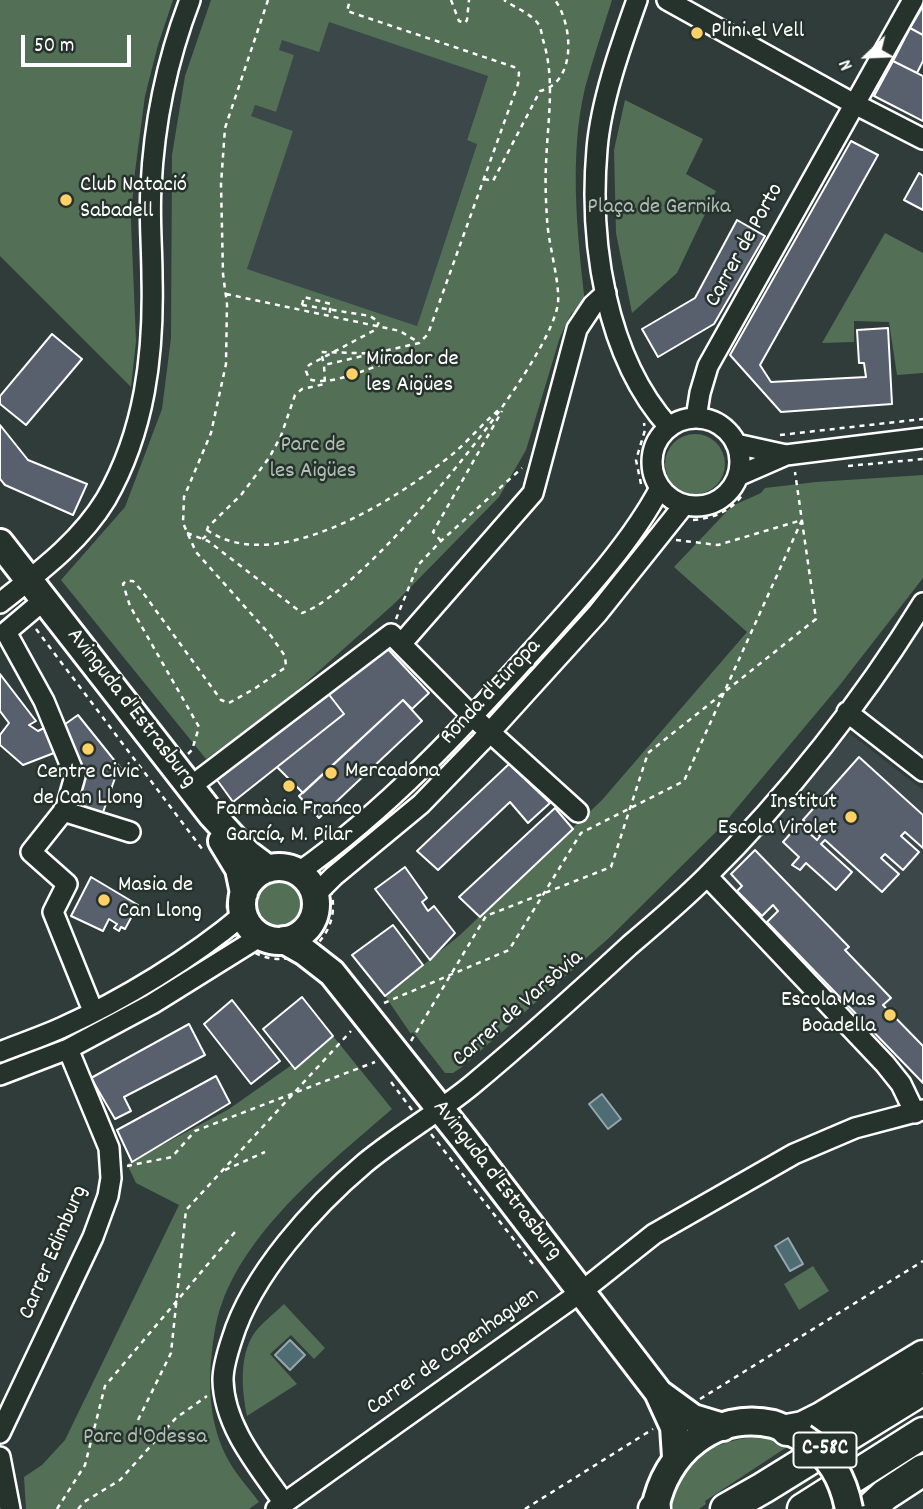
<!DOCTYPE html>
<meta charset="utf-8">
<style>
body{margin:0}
#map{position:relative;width:923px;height:1509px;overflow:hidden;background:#303c3a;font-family:Dekko,sans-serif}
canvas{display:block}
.north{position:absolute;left:832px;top:21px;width:70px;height:70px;-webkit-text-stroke:5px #26332d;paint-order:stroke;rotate:247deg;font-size:19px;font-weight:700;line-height:28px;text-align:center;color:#fff}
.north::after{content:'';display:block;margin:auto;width:24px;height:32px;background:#fff;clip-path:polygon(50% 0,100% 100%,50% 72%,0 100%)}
.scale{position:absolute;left:21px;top:35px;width:110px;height:32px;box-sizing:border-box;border:4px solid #fff;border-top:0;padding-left:9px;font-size:21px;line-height:24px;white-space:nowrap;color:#fff;-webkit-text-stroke:5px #26332d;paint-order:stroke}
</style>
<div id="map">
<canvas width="923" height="1509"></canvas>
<div class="north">N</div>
<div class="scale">50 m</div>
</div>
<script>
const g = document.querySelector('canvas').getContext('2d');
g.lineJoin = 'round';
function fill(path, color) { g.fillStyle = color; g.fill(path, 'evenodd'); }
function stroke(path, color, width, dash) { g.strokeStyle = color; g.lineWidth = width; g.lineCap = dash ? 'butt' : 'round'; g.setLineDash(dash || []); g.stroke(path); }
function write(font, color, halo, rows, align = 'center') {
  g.font = font + ' Dekko,sans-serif'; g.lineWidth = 5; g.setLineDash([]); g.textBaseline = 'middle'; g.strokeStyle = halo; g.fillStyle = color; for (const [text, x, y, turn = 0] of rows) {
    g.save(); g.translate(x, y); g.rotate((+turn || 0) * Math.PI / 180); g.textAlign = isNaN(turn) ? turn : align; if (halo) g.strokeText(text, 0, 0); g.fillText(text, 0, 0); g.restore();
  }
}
const built = new Path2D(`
 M329,22L488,75L467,139L477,143L417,326L247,269L293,131L250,116L254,105L275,112L294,55L279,50L282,40Z
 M849,733L923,790V1083L724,877L803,788Z`);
const green = new Path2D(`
 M0,0H173L158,45L145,96L134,179L131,221L136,341L131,387L0,256Z
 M211,0H612C603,29 593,58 585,88C569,155 577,234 585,302L571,314L560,337L526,450L499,497L395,603L283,703L206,759L61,580L125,507L162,409L171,338L172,155L185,76ZM329,22L488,76L467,140L477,144L417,326L247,269L293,131L251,116L255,105L276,112L294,55L279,50L282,40L319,52Z
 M625,100L703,139L686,174L716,191L677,273L632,313L616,233L614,150Z
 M885,233L923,253V373L897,375L889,322L854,321V342L822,343Z
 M665 464a30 30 0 1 1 60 0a30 30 0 1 1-60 0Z
 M923,475V578L839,686L721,827L609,938L462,1067L453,1073H445L413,1032L411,1034L385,996L460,935L602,800L747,632L674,567L732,506L761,493L765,488L816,482Z
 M256 905a24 24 0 1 1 48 0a24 24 0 1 1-48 0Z
 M333,1036L392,1109C331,1162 250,1226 222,1303C215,1321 213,1342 211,1361C208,1396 212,1432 230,1463C238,1477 250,1489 259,1502L249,1509H26L24,1477L42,1465L65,1440L179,1205L136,1183L127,1164L229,1109Z
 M813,1266L829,1291L799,1310L784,1284Z
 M284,1304L325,1348L314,1359L291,1335L270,1354L297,1384L247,1416C242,1391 239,1358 253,1335C260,1324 274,1314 284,1304Z
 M757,1437L768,1438L790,1445L705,1501L706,1504L699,1509H669C675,1462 713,1440 757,1437Z`);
const water = new Path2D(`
 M602,1094L621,1119L608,1129L589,1104Z
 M788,1238L803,1264L790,1271L775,1246Z
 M290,1340L305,1355L290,1370L275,1355Z`);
const building = new Path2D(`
 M923,6V35L910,28Z
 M910,28L923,35V61L917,73L893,61Z
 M893,61L923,76V121L874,96Z
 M851,141L878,155L760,365L771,382L866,377L864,363H859L857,330L888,328L892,404L781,412L730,355Z
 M919,173L923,176V210L904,200Z
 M737,220L765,236L714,324L658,357L642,329L695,298Z
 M52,334L82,359L26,425L0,404V396Z
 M0,425L28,460L87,484L73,515L5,485L0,479Z
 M385,646L429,693L412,709L403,700L303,793L277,767L344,714L327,692Z
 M0,674L36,721L29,725L38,731L44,728L54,753L23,765L0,745V735L9,723L0,711Z
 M327,692L344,714L233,802L217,780Z
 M403,700L422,721L319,818L299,796Z
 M78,715L123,771L115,778L100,821L72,809L61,727Z
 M859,757L923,815V848L905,832L901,836L919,852L903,870L885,854L881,858L899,874L882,892L825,840L821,844L852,872L836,890L806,863L800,870L792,865L799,857L783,842L799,824L817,840L820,836L803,820Z
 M509,764L550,803L528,823L510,802L438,870L417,851Z
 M555,808L573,829L480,917L459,897Z
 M755,850L849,947L845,950L891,998L883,1005L923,1046V1083L767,922L778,911L773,905L762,916L737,891L742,886L731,874Z
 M405,867L427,898L422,902L428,911L434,906L455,933L430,960L375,889Z
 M91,877L138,905L125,929L121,927L119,931L114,928L117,924L109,919L103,931L71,916Z
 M393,925L423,965L385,996L352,955Z
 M302,997L333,1036L295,1069L263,1029Z
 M232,1000L280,1061L251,1084L204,1024Z
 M189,1024L205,1055L124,1097L131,1111L115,1119L91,1078Z
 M216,1076L230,1103L132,1162L117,1130Z`);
const path = new Path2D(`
 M451,0L459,21L465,23L467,20L469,0
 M484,179L493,181L540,91C577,82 573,25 555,0
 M226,294L400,331L418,342
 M302,305L304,297L331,304L329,316
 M714,411L724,416L737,427
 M780,435L923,419
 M848,466L923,459
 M641,484L636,460L645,430L644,423
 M693,520C715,518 731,511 744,493
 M207,530C276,578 399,498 454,453C470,439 484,422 501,408
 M187,533L208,541L302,613C362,594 550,368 558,303C560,282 548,243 547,219C546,202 545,184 546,166C547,124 556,81 543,40C542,36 541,28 539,25C532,14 514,7 504,0
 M202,539L205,537L208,527L241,495L269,458L281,436L295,395L302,389L325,384L324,365L419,343L428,334L518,84L519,73L514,67L347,11L350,0
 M676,540L718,545L802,520
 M441,541L433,532L502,411
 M396,619L418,565L441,541L522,468
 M36,629L203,850
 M188,754L192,750L199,727L130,606L123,584L126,581H133L141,590L221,700L229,703L254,689L286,667L285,656L271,636L196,552L183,523L184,497L211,433L226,364L227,304L223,274L221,184L225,128L268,0
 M227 906a53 53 0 1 1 106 0a53 53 0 1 1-106 0Z
 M384,1003L509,950L581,833L684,781L802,520
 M411,1041L486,916L611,867L648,753L816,619L795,472
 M391,1082L412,1110
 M431,1134L533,1264
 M127,1166L172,1157L195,1131L375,1062
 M225,1170L265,1152
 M700,1399L923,1261
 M138,1420L171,1353L186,1210L351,1031
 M57,1509L85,1465L105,1386L235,1232
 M78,1509L84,1502L120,1480L176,1418L207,1396
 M525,1509L653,1429`);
const minor = new Path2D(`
 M637,0C621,45 601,101 597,149C589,241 605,356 669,427
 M667,0L847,100L923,139
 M652 462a44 44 0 1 1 88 0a44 44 0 1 1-88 0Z
 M696,418L700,393L708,366L913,0
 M736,444L786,455
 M738,476L786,455L923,438
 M0,603C39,572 80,542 106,499C145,431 154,354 152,277C152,247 149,217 151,187C154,123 167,60 190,0
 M38,605L6,632L44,701L75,776L66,808L31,852L67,884L53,912L93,1011
 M401,644L533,493L577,329L593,305L606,293
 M847,712L923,771
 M190,787L391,634L472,716L578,812
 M63,811L130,832
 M299,872C387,810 463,728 535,648C578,600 630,545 660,488
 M707,876L885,1064L901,1084L915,1113
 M315,895L334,876L421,804L481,742L597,614L684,505
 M0,1052C20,1044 41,1037 61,1028C123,1000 192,958 244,914
 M0,1075L68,1049L152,1004L261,936
 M0,1433L93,1237L108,1196L111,1178L109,1148L68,1049
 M0,1457L10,1509
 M284,1503C259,1467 224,1427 223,1380C223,1368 228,1351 232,1339C252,1274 314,1206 365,1163C399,1135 438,1113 472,1085C526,1040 578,993 630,945C656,923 682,901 706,877C787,797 864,699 923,603
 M276,1509L581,1292L654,1234L794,1154L855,1128L923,1110`);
const major = new Path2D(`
 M0,543L212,815L248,854L268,869
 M222,841L239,869L244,893
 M242 904a37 37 0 1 1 74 0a37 37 0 1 1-74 0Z
 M284,940L305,952L332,973L464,1139L658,1392L674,1427L676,1457
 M660,1394L693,1418L723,1427
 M655,1509C665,1453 714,1411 773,1424C783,1427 793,1433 803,1438`);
const highway = new Path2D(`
 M787,1430L803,1427L821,1418L923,1356
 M654,1509L655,1508
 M726,1509L763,1488L923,1389
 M803,1509L923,1433
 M870,1509L885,1495L923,1470`);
const pathBridge = new Path2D(`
 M302,305L370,316L379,322L375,330L309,365L306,371L309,379C329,387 366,369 386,363L389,359L388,354L321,352L324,365`);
const majorBridge = new Path2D(`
 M803,1438C830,1455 843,1478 849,1509`);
const markers = [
 [697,33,7,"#ffd166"],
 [66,200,7,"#ffd166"],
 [352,374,7,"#ffd166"],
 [88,749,7,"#ffd166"],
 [331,773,7,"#ffd166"],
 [289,786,7,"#ffd166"],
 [851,817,7,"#ffd166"],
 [104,900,7,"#ffd166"],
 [890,1015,7,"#ffd166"]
];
const shields = [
 [825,1450,63]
];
const shieldNames = [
 ["C-58C",825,1450]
];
const poiNames = [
 ["Plini el Vell",711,33],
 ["Club Natació",80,187],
 ["Sabadell",80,213],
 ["Mirador de",366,361],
 ["les Aigües",366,387],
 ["Mercadona",345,773],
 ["Centre Civic",88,774,"center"],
 ["de Can Llong",88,800,"center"],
 ["Institut",837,804,"right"],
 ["Escola Virolet",837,830,"right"],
 ["Farmàcia Franco",289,811,"center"],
 ["García, M. Pilar",289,837,"center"],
 ["Masia de",118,887],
 ["Can Llong",118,913],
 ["Escola Mas",876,1002,"right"],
 ["Boadella",876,1028,"right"]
];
const parkNames = [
 ["Plaça de Gernika",659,209],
 ["Parc de",313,447],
 ["les Aigües",313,473],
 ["Parc d'Odessa",145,1439]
];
const streetNames = [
 ["Carrer de Porto",746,246,-61],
 ["Ronda d'Europa",492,693,-47],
 ["Avinguda d'Estrasburg",130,709,52],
 ["Carrer de Varsòvia",519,1010,-41],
 ["Avinguda d'Estrasburg",496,1181,52],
 ["Carrer Edimburg",55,1253,-67],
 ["Carrer de Copenhaguen",454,1353,-35]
];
fill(built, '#3c474a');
fill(green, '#536f56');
fill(water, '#4e6c74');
stroke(water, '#95a7ac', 2);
fill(building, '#58606e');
stroke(building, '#fff', 2);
stroke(minor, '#fff', 24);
stroke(major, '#fff', 32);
stroke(highway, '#fff', 35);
stroke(path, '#fff', 2.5, [5, 5]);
stroke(minor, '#26332d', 19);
stroke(major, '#26332d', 26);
stroke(highway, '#26332d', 30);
stroke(majorBridge, '#fff', 32, []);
stroke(pathBridge, '#fff', 2.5, [5, 5]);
stroke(majorBridge, '#26332d', 26);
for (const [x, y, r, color] of markers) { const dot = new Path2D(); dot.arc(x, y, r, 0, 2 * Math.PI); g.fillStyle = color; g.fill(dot); stroke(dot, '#26332d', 2.5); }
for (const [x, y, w] of shields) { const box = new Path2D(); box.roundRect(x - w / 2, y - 17.5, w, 35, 5); g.fillStyle = '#26332d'; g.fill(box); stroke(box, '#fff', 2); }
write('bold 21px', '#fff', null, shieldNames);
write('23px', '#fff', '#26332d', poiNames, 'left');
write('23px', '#b2beb3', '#26332d', parkNames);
write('23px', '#fff', '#26332d', streetNames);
</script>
